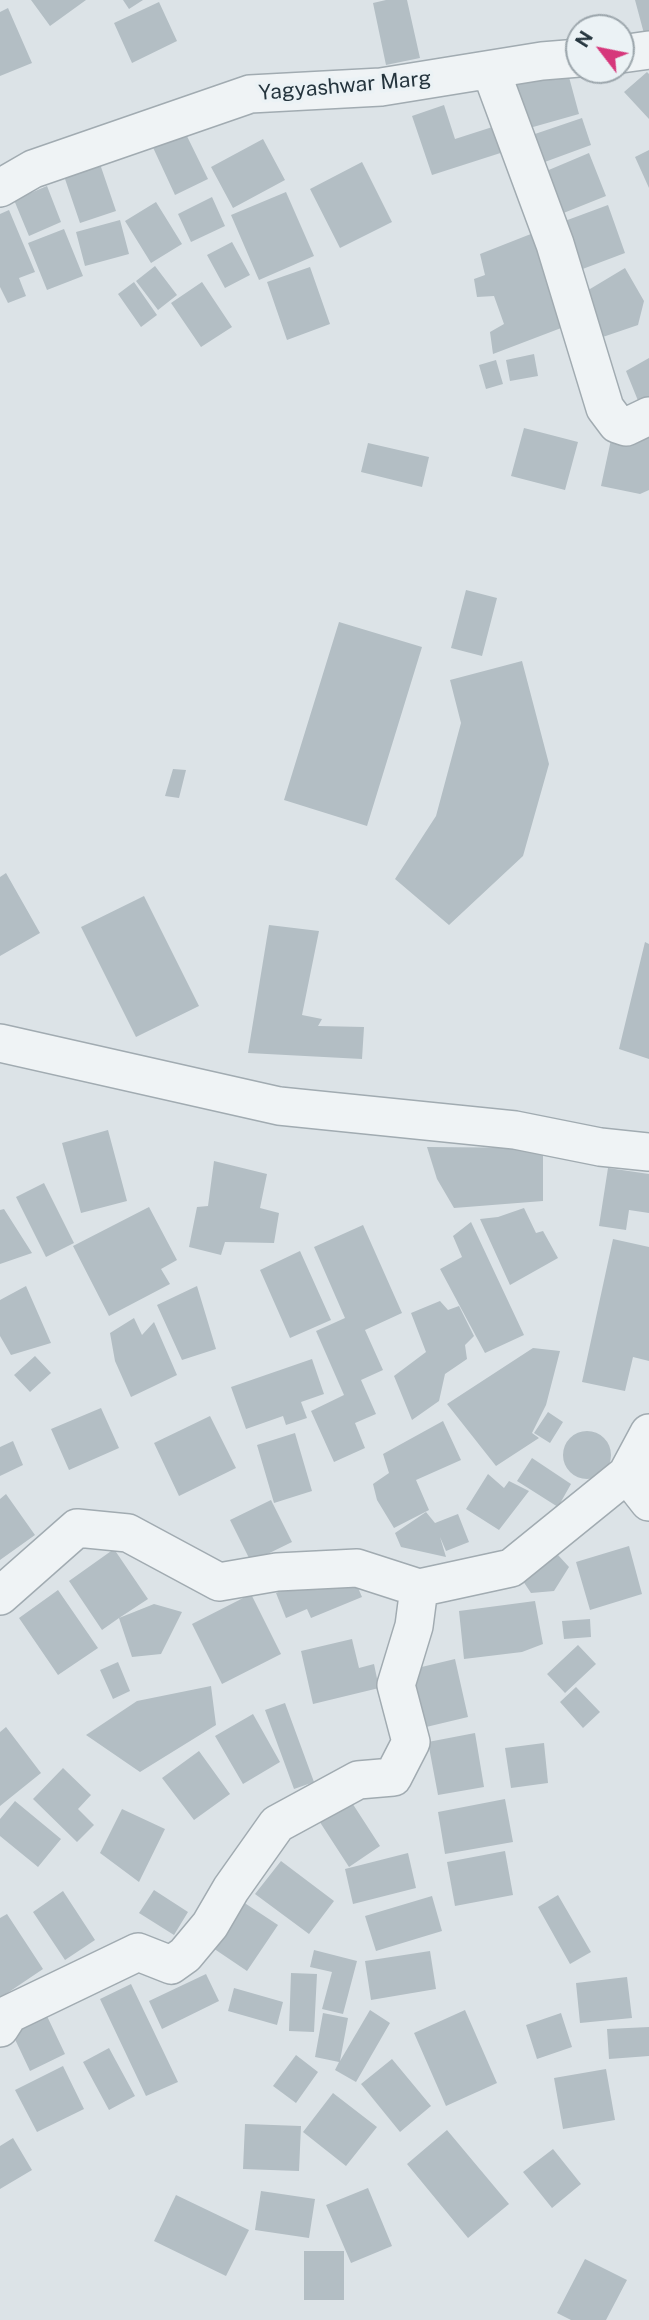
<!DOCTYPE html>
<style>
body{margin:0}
#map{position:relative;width:649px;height:2320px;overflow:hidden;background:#dce3e7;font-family:"Public Sans",sans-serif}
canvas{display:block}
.north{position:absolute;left:565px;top:14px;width:70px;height:70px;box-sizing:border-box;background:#ebf2f5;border:2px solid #9ca6ac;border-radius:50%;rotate:302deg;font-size:19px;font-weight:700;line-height:28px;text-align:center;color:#25353e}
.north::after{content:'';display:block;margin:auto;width:24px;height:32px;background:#d6377b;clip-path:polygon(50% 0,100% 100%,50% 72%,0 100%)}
</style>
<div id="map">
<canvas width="649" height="2320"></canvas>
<div class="north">N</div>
</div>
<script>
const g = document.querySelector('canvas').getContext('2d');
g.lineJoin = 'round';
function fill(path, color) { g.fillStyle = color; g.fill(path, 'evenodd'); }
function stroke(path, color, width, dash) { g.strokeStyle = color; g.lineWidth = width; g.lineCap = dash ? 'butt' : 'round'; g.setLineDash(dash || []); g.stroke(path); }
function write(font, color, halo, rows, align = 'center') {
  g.font = font + ' "Public Sans",sans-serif'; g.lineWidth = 7; g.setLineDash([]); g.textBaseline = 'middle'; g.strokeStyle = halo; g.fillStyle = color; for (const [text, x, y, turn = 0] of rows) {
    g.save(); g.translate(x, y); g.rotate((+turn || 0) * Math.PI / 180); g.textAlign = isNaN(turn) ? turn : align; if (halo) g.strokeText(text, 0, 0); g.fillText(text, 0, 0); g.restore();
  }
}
const building = new Path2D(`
 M31,0H86L50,26Z
 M123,0H143L129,9Z
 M386,0H407L420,58L386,65L373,3Z
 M635,0H649V40L646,41Z
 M159,2L177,41L132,63L114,23Z
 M8,8L32,63L0,76V12Z
 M566,66L579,114L526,129L513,81Z
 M647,72L649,74V119L624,92Z
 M444,105L455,139L508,122L516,148L432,175L412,116Z
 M582,118L591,145L542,163L532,135Z
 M182,126L208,179L175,195L150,141Z
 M263,139L285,180L233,208L211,167Z
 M649,150V188L635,157Z
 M589,153L606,196L561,214L544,172Z
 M362,162L392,222L340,248L310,189Z
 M100,164L116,211L80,223L64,176Z
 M47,186L61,222L29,236L14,200Z
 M286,192L314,256L259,280L231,215Z
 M212,197L225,226L191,242L178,214Z
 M156,202L182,244L151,263L125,221Z
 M608,205L625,253L572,273L554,225Z
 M9,210L35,272L19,278L26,296L8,303L0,287V214Z
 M120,220L129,254L85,266L76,232Z
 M64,229L83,276L47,290L28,243Z
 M541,230L569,325L493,354L490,332L504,324L494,296L477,297L474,279L485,275L480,254Z
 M232,242L250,275L225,288L207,255Z
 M155,266L177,295L158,310L136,281Z
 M310,267L330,324L287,340L267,282Z
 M625,268L644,301L638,325L594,340L580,295Z
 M134,282L157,315L141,327L118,294Z
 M202,282L232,327L201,347L171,303Z
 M534,354L538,376L510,381L506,360Z
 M649,358V410L643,413L626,371Z
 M496,360L503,384L486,389L479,365Z
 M649,427V490L640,494L601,486L612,435Z
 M524,428L578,442L565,490L511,476Z
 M368,443L429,457L422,487L361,472Z
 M466,590L497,598L482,656L451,648Z
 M339,622L422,647L367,826L284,800Z
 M522,661L549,764L523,856L449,925L395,879L436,816L461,723L450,680Z
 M173,769L186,770L179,798L165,796Z
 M6,873L40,933L0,956V877Z
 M144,896L199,1006L136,1037L81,927Z
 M269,925L319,931L302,1015L322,1019L318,1026L364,1027L362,1059L248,1053Z
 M645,942L649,944V1059L619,1049Z
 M108,1130L127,1201L81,1213L62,1143Z
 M427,1147L543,1148V1201L454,1208L437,1179Z
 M214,1161L267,1174L260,1208L279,1213L274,1243L225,1242L221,1255L189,1247L197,1207L208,1206Z
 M608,1168L649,1174V1213L629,1210L626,1230L599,1226Z
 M44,1183L74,1243L46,1257L16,1197Z
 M149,1207L177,1260L161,1269L170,1284L109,1316L73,1246Z
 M524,1208L536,1233L543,1231L558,1258L510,1285L480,1219L498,1217Z
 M4,1209L32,1253L0,1264V1210Z
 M471,1222L524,1335L485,1353L440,1269L462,1257L453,1236Z
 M363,1225L402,1313L365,1330L383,1370L361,1380L376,1414L355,1423L365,1448L334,1462L311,1411L344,1395L316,1331L345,1318L314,1247Z
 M613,1239L649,1247V1361L633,1357L625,1391L582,1382Z
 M300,1251L331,1320L290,1338L260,1270Z
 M26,1286L51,1343L11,1355L0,1336V1300Z
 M197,1286L216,1349L182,1360L157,1305Z
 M440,1301L448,1310L459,1306L474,1336L465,1345L467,1359L445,1374L439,1401L412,1420L394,1376L426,1352L411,1313Z
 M134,1318L142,1335L154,1322L177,1375L131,1397L115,1361L110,1333Z
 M533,1348L560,1351L546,1405L532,1433L539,1438L496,1466L447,1404Z
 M35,1356L51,1373L30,1392L14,1375Z
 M312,1359L324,1394L301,1402L307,1418L286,1425L283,1416L246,1429L231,1387Z
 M101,1408L119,1448L69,1470L51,1429Z
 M548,1412L563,1422L550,1443L534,1433Z
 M210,1416L236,1468L179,1496L154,1443Z
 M443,1421L461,1460L416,1480L429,1510L394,1528L377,1500L373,1484L389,1473L383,1454Z
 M563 1455a24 24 0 1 1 48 0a24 24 0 1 1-48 0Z
 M295,1433L312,1491L274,1503L257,1445Z
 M13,1441L23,1465L0,1476V1447Z
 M532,1458L571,1484L558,1507L517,1481Z
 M488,1474L504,1488L509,1481L529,1491L499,1530L466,1509Z
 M6,1494L35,1535L0,1560V1499Z
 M271,1500L292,1542L251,1562L230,1520Z
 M426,1512L435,1523L458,1514L469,1542L446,1551L440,1537L446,1557L401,1547L395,1533Z
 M629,1546L642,1594L590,1610L576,1562Z
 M114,1549L148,1599L119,1618L154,1604L182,1612L161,1654L132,1657L119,1618L102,1630L69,1581Z
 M558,1555L569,1567L554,1591L531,1593L521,1578Z
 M350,1569L362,1597L311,1618L307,1609L286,1618L276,1593L296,1585L298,1591Z
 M58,1590L98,1648L58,1675L19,1618Z
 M251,1594L281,1654L222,1684L192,1624Z
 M535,1601L543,1644L522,1652L464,1659L459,1611Z
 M590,1619L591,1637L564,1639L562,1621Z
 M352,1639L359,1668L374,1664L379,1688L313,1704L301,1651Z
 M578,1645L596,1664L565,1693L547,1674Z
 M455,1659L468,1717L422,1728L409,1670Z
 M118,1662L130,1691L113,1699L100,1670Z
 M211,1686L216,1725L140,1772L86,1735L137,1701Z
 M576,1687L600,1712L583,1728L560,1702Z
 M285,1703L314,1782L294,1789L265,1710Z
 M253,1714L280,1762L243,1784L215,1736Z
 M6,1727L41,1773L0,1806V1732Z
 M475,1733L484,1787L438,1795L428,1742Z
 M544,1743L548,1783L511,1788L505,1748Z
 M199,1751L230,1794L194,1820L162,1778Z
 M63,1768L91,1795L78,1809L94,1825L77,1842L33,1799Z
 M345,1792L380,1846L349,1867L314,1813Z
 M505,1799L513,1842L445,1854L438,1812Z
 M15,1801L61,1839L38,1867L0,1836V1819Z
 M122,1809L165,1829L139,1882L100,1853Z
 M505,1851L513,1895L455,1906L447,1862Z
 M408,1853L416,1888L353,1904L345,1869Z
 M281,1861L334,1901L309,1934L255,1894Z
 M154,1890L188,1912L174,1935L139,1913Z
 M63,1891L95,1940L65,1960L33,1912Z
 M558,1895L591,1952L570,1964L538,1907Z
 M432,1896L442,1931L376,1951L365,1916Z
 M237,1898L278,1925L247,1971L207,1944Z
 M7,1914L43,1969L0,1998V1918Z
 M314,1950L357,1961L343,2014L322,2009L332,1972L310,1967Z
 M430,1951L436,1989L371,2000L365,1961Z
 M291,1973L317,1974L314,2032L289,2031Z
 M206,1974L219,2001L162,2029L149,2001Z
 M627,1977L632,2018L580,2023L576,1983Z
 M131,1984L178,2082L146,2096L100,1999Z
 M234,1988L283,2002L277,2025L228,2011Z
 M370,2010L390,2023L356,2082L335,2070L339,2062L315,2057L323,2013L348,2018L340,2061Z
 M465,2010L497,2083L446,2106L414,2033Z
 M561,2013L572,2047L537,2059L526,2025Z
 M46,2014L65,2054L30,2071L11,2031Z
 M649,2027V2056L609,2059L607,2029Z
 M109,2048L135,2096L109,2110L83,2062Z
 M296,2055L318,2072L296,2103L273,2086Z
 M392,2059L431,2106L400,2132L361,2084Z
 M63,2066L84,2109L37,2132L15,2090Z
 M606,2069L615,2120L563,2129L554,2078Z
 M333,2093L377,2127L346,2166L303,2132Z
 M245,2124L301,2126L299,2171L243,2169Z
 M447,2130L509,2204L468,2238L407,2164Z
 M13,2138L32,2170L0,2189V2146Z
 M553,2149L581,2184L552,2208L523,2172Z
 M368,2188L392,2246L351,2263L326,2205Z
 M261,2191L315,2199L309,2238L255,2230Z
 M176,2195L249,2230L226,2276L154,2241Z
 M304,2251H344V2300H304Z
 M585,2259L627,2280L606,2320H571L557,2313Z`);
const minor = new Path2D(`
 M621,54L649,50
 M491,71L555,244L605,408L617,424L626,427L649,416
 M0,188L33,169L250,94L381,87L542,61L579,58
 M0,1043L279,1106L515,1130L600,1147L649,1152
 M649,1433L627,1474L649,1502
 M0,1596L77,1528L128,1533L219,1582L277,1572L357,1568L419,1588L511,1568L627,1474
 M0,2028L9,2014L138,1952L171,1965L185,1955L210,1925L231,1889L277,1824L358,1780L393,1777L411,1742L396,1685L414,1626L419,1588`);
const streetNames = [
 ["Yagyashwar Marg",345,86,-5]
];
fill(building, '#b3bec4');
stroke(minor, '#a1abb1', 40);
stroke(minor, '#eff3f5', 37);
write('21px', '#25353e', '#ebf2f5', streetNames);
</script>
